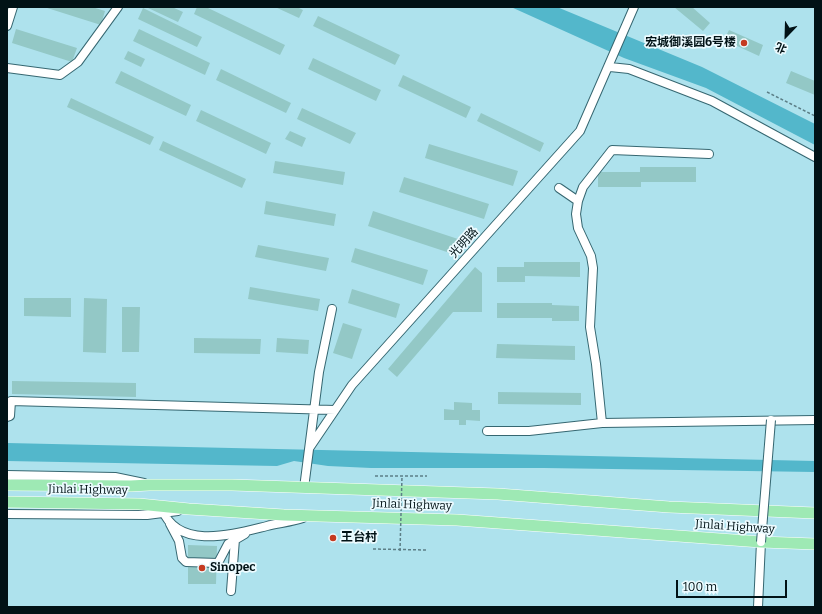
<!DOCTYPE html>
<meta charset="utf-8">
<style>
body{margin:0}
#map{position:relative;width:822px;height:614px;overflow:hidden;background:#aee2ed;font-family:Bitter,"Noto Sans SC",serif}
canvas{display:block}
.frame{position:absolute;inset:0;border:8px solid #011216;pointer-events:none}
.north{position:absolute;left:766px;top:16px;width:40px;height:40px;-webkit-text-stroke:3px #ecfbff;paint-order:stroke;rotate:203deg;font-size:11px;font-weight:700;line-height:16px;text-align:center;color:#011216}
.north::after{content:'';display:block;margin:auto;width:14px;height:18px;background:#011216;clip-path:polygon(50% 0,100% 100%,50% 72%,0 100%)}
.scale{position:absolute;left:676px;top:580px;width:111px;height:18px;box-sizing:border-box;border:2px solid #011216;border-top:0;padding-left:5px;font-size:12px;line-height:14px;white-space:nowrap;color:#011216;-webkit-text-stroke:3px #ecfbff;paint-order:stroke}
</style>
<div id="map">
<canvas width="822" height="614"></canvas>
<div class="frame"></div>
<div class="north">北</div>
<div class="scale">100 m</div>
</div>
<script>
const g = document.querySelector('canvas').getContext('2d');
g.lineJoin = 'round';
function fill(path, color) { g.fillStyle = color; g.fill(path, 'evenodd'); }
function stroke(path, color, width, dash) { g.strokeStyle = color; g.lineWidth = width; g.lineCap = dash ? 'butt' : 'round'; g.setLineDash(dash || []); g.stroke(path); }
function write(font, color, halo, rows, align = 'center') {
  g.font = font + ' Bitter,"Noto Sans SC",serif'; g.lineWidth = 3.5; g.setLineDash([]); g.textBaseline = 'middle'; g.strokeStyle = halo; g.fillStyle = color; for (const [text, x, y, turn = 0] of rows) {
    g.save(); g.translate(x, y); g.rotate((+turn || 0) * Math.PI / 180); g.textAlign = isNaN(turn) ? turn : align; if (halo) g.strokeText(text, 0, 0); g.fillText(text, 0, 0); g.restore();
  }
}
const water = new Path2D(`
 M511,7H557L702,67L815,124V145L706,88L624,58Z
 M7,443L815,461V472L544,468H371L328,466L294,461L277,466L7,461Z`);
const building = new Path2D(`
 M44,7H92L105,11L101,25Z
 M146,7H172L183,12L178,22Z
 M197,7H206L285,45L280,55L194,14Z
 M275,7H297L303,10L299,18Z
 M674,7H692L710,23L703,31Z
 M143,8L202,37L197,47L138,19Z
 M318,16L400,55L395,65L313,26Z
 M16,29L77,48L72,62L12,43Z
 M139,29L210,63L205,75L133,41Z
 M729,30L763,45L759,56L724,40Z
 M128,51L145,59L141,67L124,59Z
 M313,58L381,90L376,101L308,69Z
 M221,69L291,103L286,113L216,80Z
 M121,71L191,105L186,116L115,83Z
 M791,71L815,81V95L786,83Z
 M403,75L471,107L466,118L398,86Z
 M71,98L154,137L150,145L67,107Z
 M302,108L356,133L350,144L297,119Z
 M201,110L271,143L266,154L196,121Z
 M481,113L544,143L540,152L477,121Z
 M290,131L306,138L302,147L285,139Z
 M163,141L246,179L242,188L159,150Z
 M429,144L518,171L513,186L425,158Z
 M275,161L345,172L343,185L273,173Z
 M640,167H696V182H641V187H598V172H640Z
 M404,177L489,204L484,219L399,192Z
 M266,201L336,214L334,226L264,214Z
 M373,211L458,239L453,254L368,226Z
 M258,245L329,258L326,271L255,257Z
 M355,248L428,270L423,285L351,262Z
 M524,262H580V277L525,276V282H497V267H524Z
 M475,267L482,273V312H453L397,377L388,369Z
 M250,287L320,299L318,311L248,299Z
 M352,289L400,304L396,318L348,303Z
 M24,298H71V317L24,316Z
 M84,298L107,299L106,353L83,352Z
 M497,303H552V305L579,306V321H552V318H497Z
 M122,307H140L139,352H122Z
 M343,323L362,329L352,359L333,353Z
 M194,338L261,339L260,354L194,353Z
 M277,338L309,340L308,354L276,352Z
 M497,344L575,346V360L496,358Z
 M12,381L136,383V397L12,394Z
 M498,392L581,393V405L498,404Z
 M454,402L472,403V410H480V421L466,420V425H459V420H444V409L454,410Z
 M188,545L217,546L216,584H188Z`);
const path = new Path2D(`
 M767,92L815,116
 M375,476H427
 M373,549L426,550`);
const minor = new Path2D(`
 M7,26L13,7
 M610,67L629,69L712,101L815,157
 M7,68L60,75L78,62L118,7
 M559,188L578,201
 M7,417L10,416L11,401L335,410
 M602,423L596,364L590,327L593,268L591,256L578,228L576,214L578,201L583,187L612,150L709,154
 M487,431H529L602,423L815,420
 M310,447L352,385L580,131L634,7
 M7,475L115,477L144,483
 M304,488L319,372L332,309
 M162,509C178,551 234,534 267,526C279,523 291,522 303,518
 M7,514L147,515L178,511
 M170,524L179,541L182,558L186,562L218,563L228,544L245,534
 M231,591L235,539
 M758,607L761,542`);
const highway = new Path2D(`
 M7,485L131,486L149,485H232L498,494L669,507L815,513
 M7,502L139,504L189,509L284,515L457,520L761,542L815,544`);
const pathBridge = new Path2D(`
 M400,551L402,476`);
const minorBridge = new Path2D(`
 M761,542L771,420`);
const markers = [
 [744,43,4,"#c53a20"],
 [333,538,4,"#c53a20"],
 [202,568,4,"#c53a20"]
];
const poiNames = [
 ["宏城御溪园6号楼",736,43,"right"],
 ["王台村",341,538],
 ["Sinopec",210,568]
];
const streetNames = [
 ["光明路",464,243,-48],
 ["Jinlai Highway",88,490,1],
 ["Jinlai Highway",412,505,2],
 ["Jinlai Highway",735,527,4]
];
fill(water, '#53b7cb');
fill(building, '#93c8c6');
stroke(minor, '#366771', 10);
stroke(highway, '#fff', 12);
stroke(path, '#5c7f87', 1.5, [3, 2]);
stroke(minor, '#fff', 8);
stroke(highway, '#9ee9b4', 11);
stroke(minorBridge, '#366771', 10, []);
stroke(pathBridge, '#5c7f87', 1.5, [3, 2]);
stroke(minorBridge, '#fff', 8);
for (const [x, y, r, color] of markers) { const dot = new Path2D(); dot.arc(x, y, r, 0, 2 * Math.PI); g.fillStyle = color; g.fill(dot); stroke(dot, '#ecfbff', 1.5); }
write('bold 12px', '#011216', '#ecfbff', poiNames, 'left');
write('12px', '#011216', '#ecfbff', streetNames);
</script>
